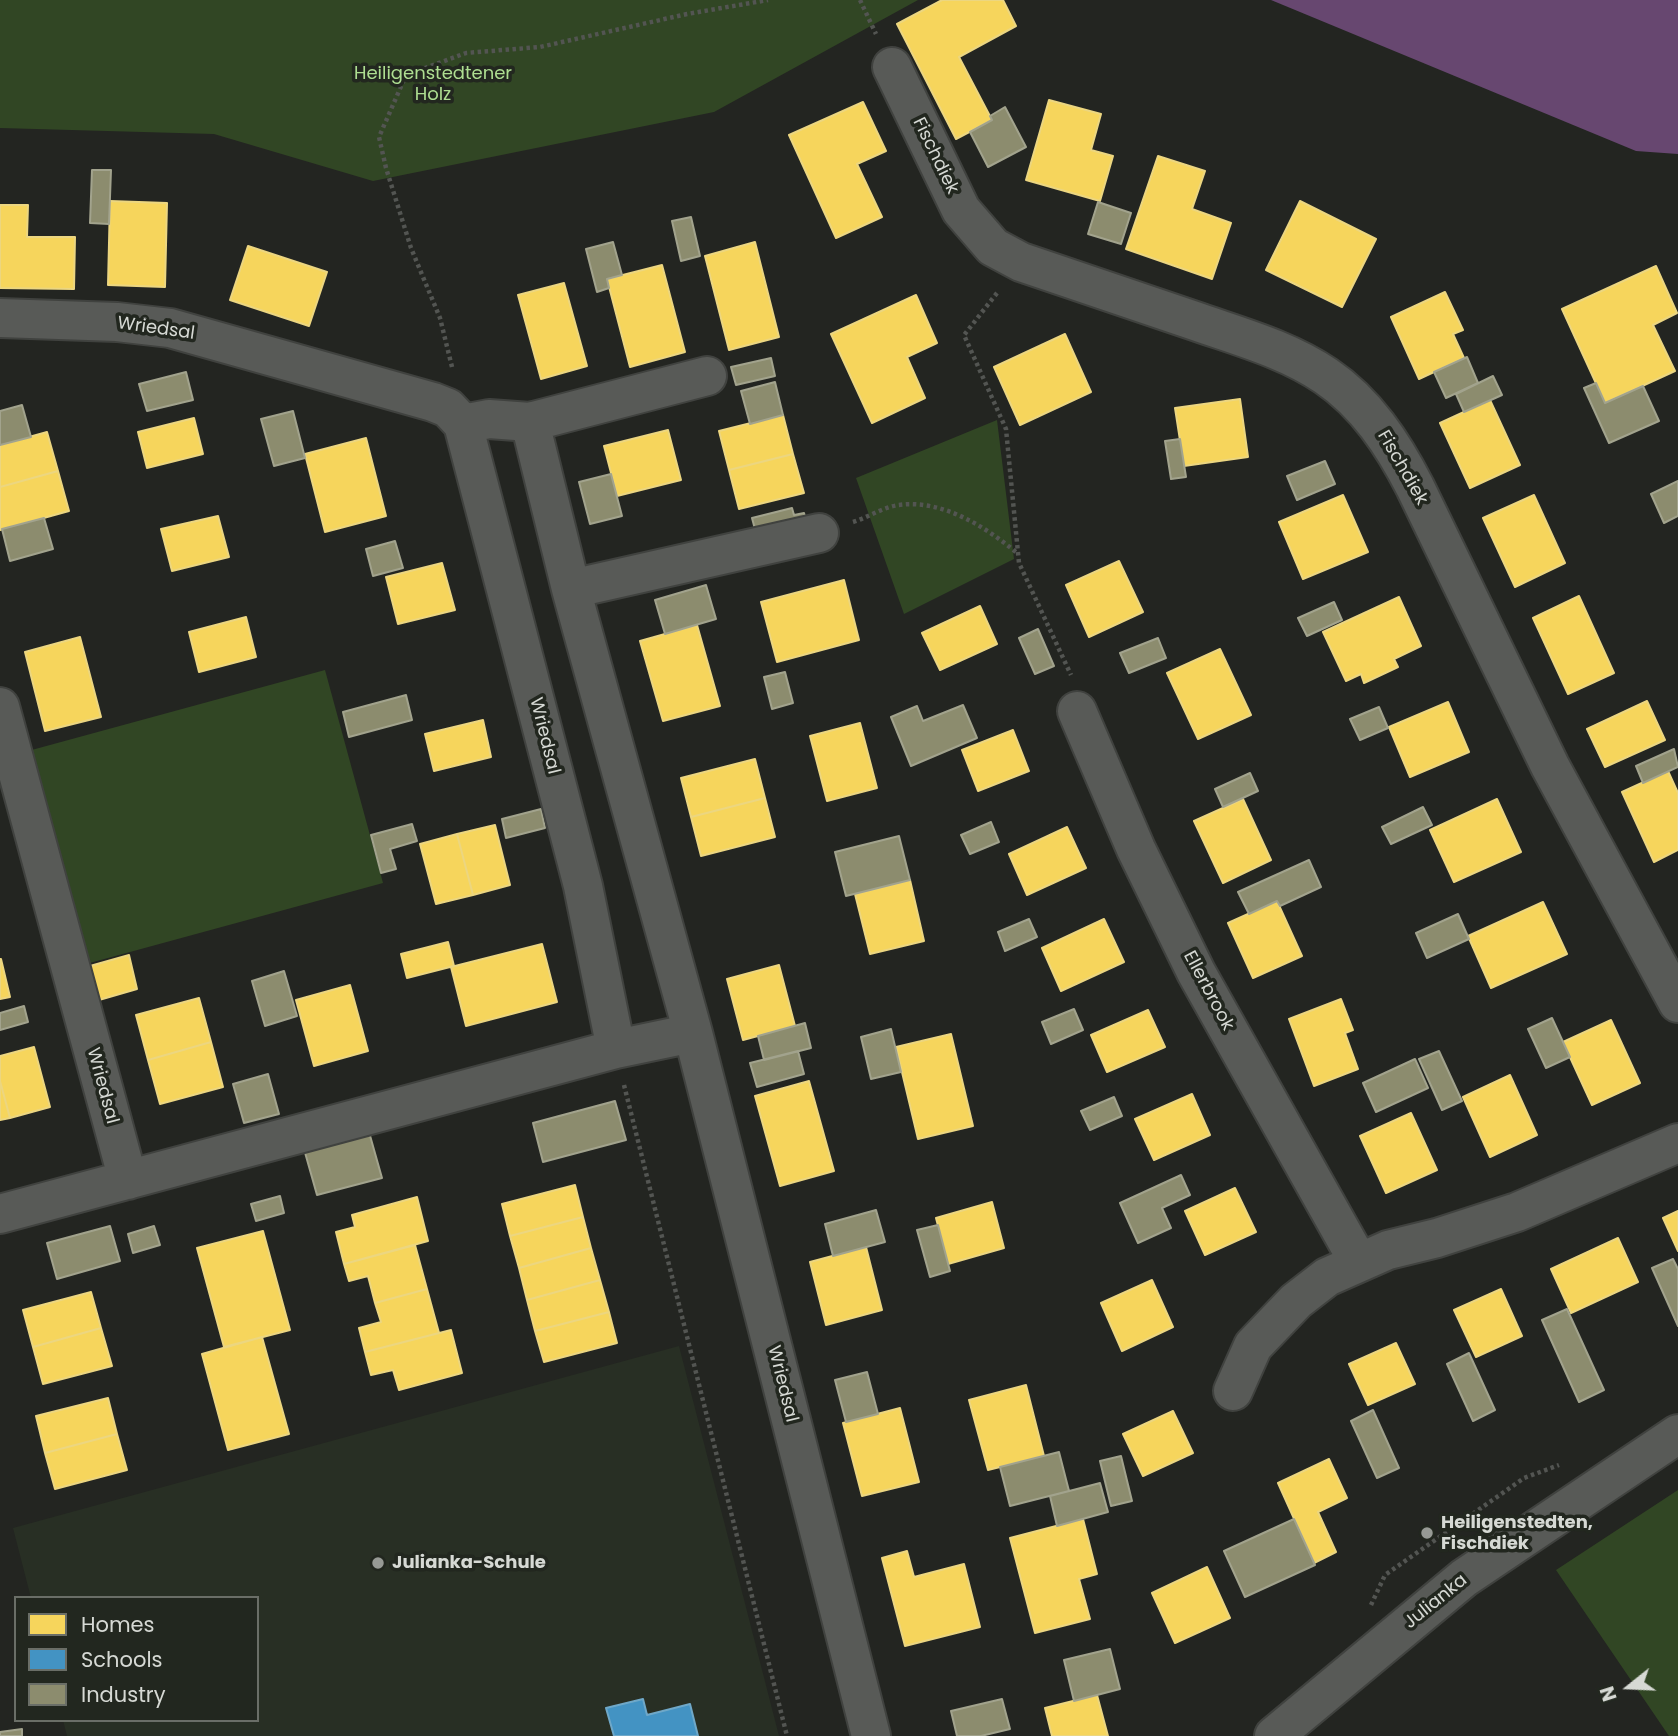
<!DOCTYPE html>
<style>
body{margin:0}
#map{position:relative;width:1678px;height:1736px;overflow:hidden;background:#232521;font-family:Poppins,sans-serif}
canvas{display:block}
.legend{position:absolute;left:14px;top:1596px;width:245px;height:126px;box-sizing:border-box;background:#22271f;border:2px solid #6a6e67;margin:0;padding:9px 12px;list-style:none;font-size:21px;color:#d6d9d4}
.legend li{display:flex;align-items:center;gap:14px;height:35px}
.legend b{width:35px;border:2px solid #6a6e67}
.north{position:absolute;left:1594px;top:1652px;width:70px;height:70px;-webkit-text-stroke:5px #22271f;paint-order:stroke;rotate:252deg;font-size:19px;font-weight:700;line-height:28px;text-align:center;color:#d6d9d4}
.north::after{content:'';display:block;margin:auto;width:24px;height:32px;background:#d6d9d4;clip-path:polygon(50% 0,100% 100%,50% 72%,0 100%)}
</style>
<div id="map">
<canvas width="1678" height="1736"></canvas>
<ul class="legend">
<li><b style="height:19px;background:#f6d55c"></b>Homes</li>
<li><b style="height:19px;background:#4393c3"></b>Schools</li>
<li><b style="height:19px;background:#8c8c6e"></b>Industry</li>
</ul>
<div class="north">N</div>
</div>
<script>
const g = document.querySelector('canvas').getContext('2d');
g.lineJoin = 'round';
function fill(path, color) { g.fillStyle = color; g.fill(path, 'evenodd'); }
function stroke(path, color, width, dash) { g.strokeStyle = color; g.lineWidth = width; g.lineCap = dash ? 'butt' : 'round'; g.setLineDash(dash || []); g.stroke(path); }
function write(font, color, halo, rows, align = 'center') {
  g.font = font + ' Poppins,sans-serif'; g.lineWidth = 7; g.setLineDash([]); g.textBaseline = 'middle'; g.strokeStyle = halo; g.fillStyle = color; for (const [text, x, y, turn = 0] of rows) {
    g.save(); g.translate(x, y); g.rotate((+turn || 0) * Math.PI / 180); g.textAlign = isNaN(turn) ? turn : align; if (halo) g.strokeText(text, 0, 0); g.fillText(text, 0, 0); g.restore();
  }
}
const built = new Path2D(`
 M679,1346L779,1736H67L63,1720H257V1598H31L13,1528Z`);
const green = new Path2D(`
 M0,0H918L714,112L373,181L214,134L0,128Z
 M997,420L1014,559L904,614L856,478Z
 M325,670L383,883L86,964L28,751Z
 M1678,1490V1736H1669L1556,1570Z`);
const water = new Path2D(`
 M1271,0H1678V154L1636,151Z`);
const homes = new Path2D(`
 M942,0H1003L1016,26L959,57L992,120L956,139L897,24Z
 M1049,100L1101,114L1091,150L1113,156L1100,201L1026,180Z
 M863,102L886,151L857,164L882,217L836,238L789,135Z
 M1158,156L1205,171L1192,209L1231,223L1212,279L1126,249Z
 M110,201L167,203L165,287L108,285Z
 M1300,201L1376,239L1342,307L1266,270Z
 M0,205H28L27,237H75L74,289L0,288Z
 M755,242L779,337L729,350L705,256Z
 M248,246L327,272L309,326L230,300Z
 M662,265L685,352L630,367L607,279Z
 M1656,266L1677,313L1653,325L1675,371L1605,403L1562,309Z
 M564,283L587,366L541,379L518,295Z
 M1445,292L1463,330L1453,334L1464,358L1419,379L1391,317Z
 M916,295L937,343L907,357L925,398L872,423L831,334Z
 M1065,334L1091,392L1020,425L994,367Z
 M1240,399L1248,457L1184,466L1175,408Z
 M1490,400L1520,465L1470,488L1440,423Z
 M783,415L793,454L729,470L719,431Z
 M194,418L203,454L147,468L138,432Z
 M668,430L681,480L617,496L604,446Z
 M47,432L58,471L0,487V445Z
 M366,438L386,516L325,532L305,454Z
 M793,454L804,493L739,509L729,470Z
 M58,471L69,511L0,530V487Z
 M1343,495L1368,552L1303,579L1279,522Z
 M1534,495L1565,563L1515,587L1483,518Z
 M218,516L229,557L172,571L161,529Z
 M1119,561L1143,612L1089,637L1066,585Z
 M442,563L455,610L398,624L386,577Z
 M844,580L859,640L777,662L761,602Z
 M1579,596L1614,673L1568,694L1533,618Z
 M1399,597L1421,646L1394,659L1398,667L1364,683L1361,674L1346,681L1323,632Z
 M980,606L997,644L940,670L922,633Z
 M246,617L256,657L199,672L189,632Z
 M697,625L720,706L663,721L640,641Z
 M80,637L101,717L45,731L25,652Z
 M1220,649L1251,715L1198,739L1167,673Z
 M1647,701L1665,740L1605,767L1587,729Z
 M1448,702L1469,752L1410,777L1389,727Z
 M483,720L491,757L434,771L425,734Z
 M860,723L877,788L827,801L810,736Z
 M1013,730L1029,771L978,791L962,750Z
 M755,759L765,798L691,817L681,778Z
 M1668,771L1678,793V850L1654,862L1622,792Z
 M765,798L775,837L701,856L691,817Z
 M1243,799L1271,860L1223,883L1194,821Z
 M1497,799L1521,852L1454,882L1430,830Z
 M495,825L510,885L473,895L457,834Z
 M1067,827L1086,868L1027,895L1009,854Z
 M457,834L473,895L436,904L420,844Z
 M910,880L924,941L870,954L855,894Z
 M1277,901L1302,956L1253,978L1228,923Z
 M1543,902L1567,954L1491,988L1468,936Z
 M1104,919L1124,962L1061,991L1042,948Z
 M448,942L454,966L407,978L401,954Z
 M542,944L557,1002L466,1026L451,967Z
 M129,955L137,989L99,1000L90,966Z
 M1,959L10,997L0,999V959Z
 M779,965L795,1026L743,1040L727,979Z
 M350,985L368,1051L314,1066L296,1000Z
 M199,998L211,1042L148,1060L136,1015Z
 M1341,999L1353,1030L1345,1033L1358,1069L1314,1086L1289,1019Z
 M1148,1010L1165,1047L1107,1072L1091,1035Z
 M1611,1020L1640,1083L1592,1105L1563,1042Z
 M951,1034L973,1126L918,1139L896,1047Z
 M211,1042L223,1087L160,1104L148,1060Z
 M34,1047L50,1107L10,1118L0,1081V1056Z
 M1510,1075L1537,1135L1490,1157L1463,1097Z
 M0,1081L10,1118L0,1120Z
 M809,1081L834,1171L780,1186L755,1096Z
 M1192,1094L1210,1135L1154,1160L1135,1119Z
 M1411,1113L1437,1170L1386,1193L1360,1136Z
 M575,1185L583,1217L510,1236L502,1204Z
 M1235,1188L1256,1232L1205,1255L1185,1211Z
 M417,1197L428,1241L344,1264L336,1232L355,1227L352,1215Z
 M992,1202L1004,1248L948,1264L936,1218Z
 M1678,1211V1251L1663,1218Z
 M583,1217L591,1248L519,1268L510,1236Z
 M263,1231L290,1330L224,1347L197,1248Z
 M1618,1238L1638,1282L1571,1313L1551,1269Z
 M415,1245L427,1289L375,1303L368,1276L349,1281L344,1264Z
 M866,1247L882,1310L826,1325L810,1262Z
 M591,1248L600,1280L527,1300L519,1268Z
 M600,1280L609,1312L535,1331L527,1300Z
 M1152,1280L1173,1327L1122,1351L1101,1303Z
 M427,1289L439,1333L365,1352L359,1328L381,1322L375,1303Z
 M1501,1289L1522,1336L1476,1357L1454,1310Z
 M91,1292L101,1328L33,1347L23,1310Z
 M609,1312L617,1343L544,1362L535,1331Z
 M101,1328L112,1366L43,1384L33,1347Z
 M451,1330L462,1373L399,1390L393,1370L371,1375L365,1352Z
 M262,1337L289,1434L228,1450L202,1354Z
 M1396,1343L1415,1384L1368,1405L1349,1364Z
 M1026,1385L1044,1456L988,1470L969,1400Z
 M108,1398L117,1434L45,1453L36,1416Z
 M900,1408L919,1482L862,1496L843,1423Z
 M1173,1411L1193,1453L1143,1476L1123,1434Z
 M117,1434L127,1470L55,1489L45,1453Z
 M1329,1459L1347,1498L1318,1512L1336,1552L1314,1563L1278,1483Z
 M1083,1519L1097,1574L1079,1579L1090,1619L1035,1633L1010,1538Z
 M907,1551L914,1577L964,1564L980,1627L905,1646L882,1558Z
 M1207,1567L1230,1618L1175,1643L1152,1593Z
 M1097,1695L1108,1736H1052L1045,1708Z`);
const schools = new Path2D(`
 M643,1699L647,1715L690,1704L698,1736H614L606,1708Z`);
const industry = new Path2D(`
 M1005,107L1026,147L988,167L970,132L992,120L990,116Z
 M92,170H111L109,224L90,223Z
 M1098,202L1131,213L1121,244L1088,234Z
 M691,217L700,256L681,261L672,221Z
 M613,242L622,275L607,279L609,288L597,292L586,249Z
 M1467,357L1478,383L1446,398L1434,372Z
 M771,358L775,376L736,385L731,367Z
 M186,372L193,400L147,411L139,384Z
 M1493,376L1502,395L1464,412L1456,394Z
 M775,382L783,415L750,424L741,391Z
 M1596,383L1605,403L1643,386L1659,421L1609,443L1584,388Z
 M22,405L31,437L0,445V411Z
 M293,411L305,458L274,466L261,419Z
 M1180,439L1186,477L1171,479L1165,441Z
 M1325,461L1335,484L1297,500L1287,476Z
 M611,474L622,516L590,524L579,482Z
 M1678,481V516L1664,523L1651,494Z
 M792,508L794,515L804,513L807,524L757,537L752,518Z
 M44,518L53,549L10,561L2,529Z
 M395,541L403,568L373,576L366,549Z
 M706,585L716,619L665,634L655,600Z
 M1334,602L1342,620L1307,636L1298,618Z
 M1038,629L1054,666L1035,674L1019,638Z
 M1158,638L1166,658L1129,673L1120,653Z
 M785,672L793,703L772,709L764,677Z
 M406,695L412,720L349,737L343,712Z
 M963,705L977,738L911,766L891,717L917,706L923,721Z
 M1379,707L1388,728L1360,740L1350,719Z
 M1674,749L1678,767L1643,783L1636,766Z
 M1250,773L1258,791L1223,807L1215,789Z
 M1423,807L1432,825L1391,844L1382,827Z
 M541,809L545,828L506,838L502,819Z
 M991,822L999,842L970,854L961,835Z
 M412,824L417,841L390,849L396,869L381,873L371,835Z
 M899,836L910,880L846,896L835,852Z
 M1309,860L1321,887L1280,906L1277,901L1249,914L1238,892Z
 M1458,914L1469,939L1427,958L1416,933Z
 M1029,919L1037,937L1005,951L998,932Z
 M284,971L297,1016L265,1026L252,981Z
 M24,1006L28,1022L0,1030V1013Z
 M1074,1009L1083,1030L1051,1044L1042,1022Z
 M1552,1018L1570,1057L1546,1068L1528,1029Z
 M805,1023L811,1048L764,1060L758,1036Z
 M891,1029L901,1072L871,1079L861,1037Z
 M798,1051L804,1074L757,1087L750,1063Z
 M1439,1051L1462,1101L1442,1110L1419,1059Z
 M1415,1059L1428,1088L1376,1112L1363,1083Z
 M268,1074L279,1114L244,1123L233,1084Z
 M1114,1097L1122,1116L1090,1130L1081,1111Z
 M615,1101L626,1140L543,1162L533,1123Z
 M369,1132L382,1178L317,1195L304,1149Z
 M1181,1175L1190,1195L1162,1208L1171,1228L1138,1243L1120,1203Z
 M280,1196L284,1213L256,1221L251,1204Z
 M876,1210L885,1242L833,1256L825,1224Z
 M938,1225L950,1271L930,1277L917,1230Z
 M110,1226L120,1261L57,1279L47,1243Z
 M154,1226L160,1245L133,1253L128,1234Z
 M1673,1259L1678,1269V1326L1652,1268Z
 M1567,1309L1604,1390L1579,1402L1542,1320Z
 M1469,1353L1495,1410L1473,1421L1447,1364Z
 M867,1372L878,1414L846,1422L835,1380Z
 M1373,1410L1399,1468L1377,1478L1351,1421Z
 M1059,1452L1069,1491L1010,1506L1000,1467Z
 M1121,1456L1132,1501L1111,1506L1100,1461Z
 M1100,1483L1108,1512L1057,1526L1050,1496Z
 M1294,1519L1315,1565L1245,1597L1224,1551Z
 M1110,1649L1120,1689L1074,1701L1064,1660Z
 M1002,1699L1010,1729L981,1736H957L951,1711Z
 M22,1729V1736H0V1732Z`);
const path = new Path2D(`
 M860,0L876,34
 M997,293L964,335L1006,429L1019,563L1071,675
 M452,367L440,318L411,248L386,168L379,137L406,75L466,53L540,47L687,14L768,0
 M853,522C869,517 883,507 899,505C942,499 986,527 1017,553
 M624,1085L787,1736
 M1371,1605L1385,1575L1524,1478L1559,1465`);
const minor = new Path2D(`
 M892,67L961,210L993,247L1021,262C1080,282 1139,302 1198,322C1241,337 1288,350 1326,376C1366,403 1393,444 1415,487L1550,766L1678,1003
 M0,318L117,322L170,328L433,402L448,408L463,424L489,419L530,422L571,589L693,1033L871,1736
 M530,422L707,376
 M463,424L583,886L616,1049
 M571,589L819,533
 M0,707L128,1180
 M1077,711L1136,849L1196,972L1358,1261
 M0,1214L616,1049L693,1033
 M1233,1391L1253,1346L1296,1301L1327,1277L1388,1250L1437,1238L1517,1212L1678,1143
 M1274,1736L1464,1578L1678,1434`);
const markers = [
 [1427,1533,7,"#979a95"],
 [378,1563,7,"#979a95"]
];
const parkNames = [
 ["Heiligenstedtener",433,74],
 ["Holz",433,95]
];
const streetNames = [
 ["Fischdiek",935,156,64],
 ["Wriedsal",156,329,8],
 ["Fischdiek",1402,468,60],
 ["Wriedsal",544,736,76],
 ["Ellerbrook",1208,991,62],
 ["Wriedsal",102,1086,75],
 ["Wriedsal",782,1384,76],
 ["Julianka",1436,1602,-39]
];
const poiNames = [
 ["Heiligenstedten,",1441,1523],
 ["Fischdiek",1441,1544],
 ["Julianka-Schule",392,1563]
];
fill(built, '#282f24');
fill(green, '#314624');
fill(water, '#674770');
fill(homes, '#f6d55c');
stroke(homes, '#ecd680', 2);
fill(schools, '#4393c3');
stroke(schools, '#6fa8c8', 2);
fill(industry, '#8c8c6e');
stroke(industry, '#a2a38d', 2);
stroke(minor, '#40423f', 42);
stroke(path, '#535552', 4.5, [3.5, 3.5]);
stroke(minor, '#585a57', 38);
for (const [x, y, r, color] of markers) { const dot = new Path2D(); dot.arc(x, y, r, 0, 2 * Math.PI); g.fillStyle = color; g.fill(dot); stroke(dot, '#22271f', 2.5); }
write('18px', '#aede91', '#22271f', parkNames);
write('18px', '#d6d9d4', '#22271f', streetNames);
write('bold 18px', '#d6d9d4', '#22271f', poiNames, 'left');
</script>
